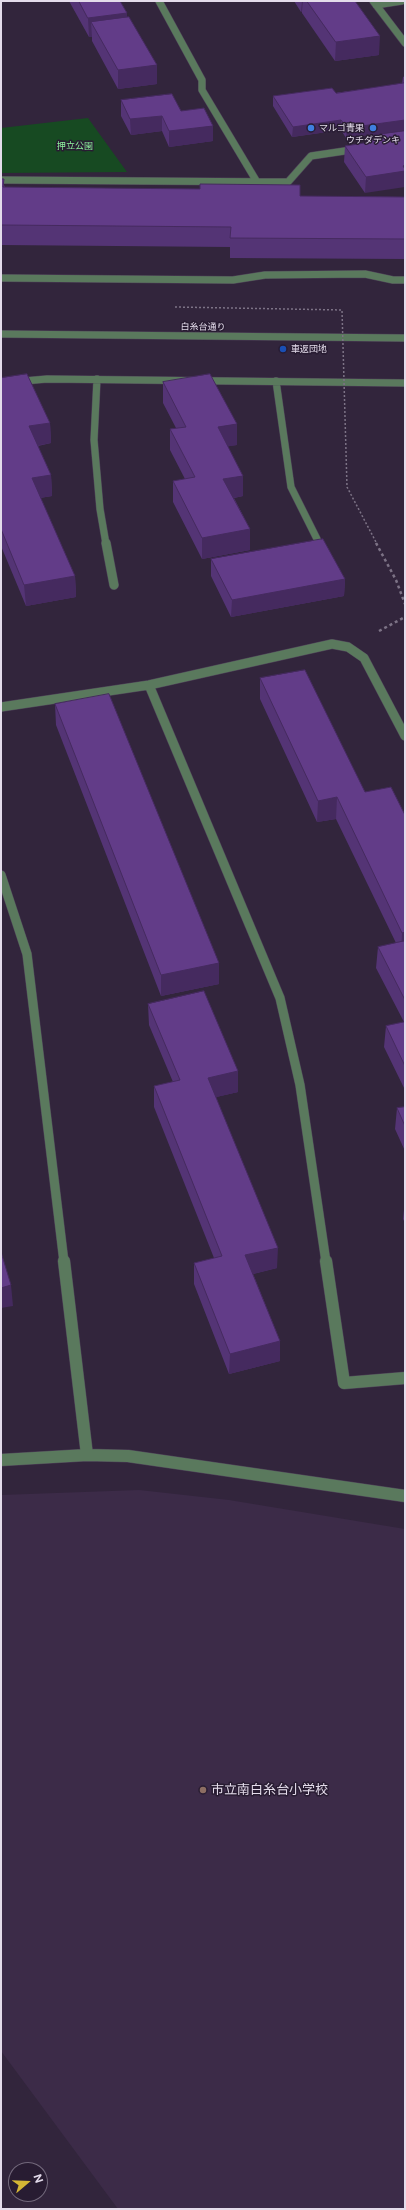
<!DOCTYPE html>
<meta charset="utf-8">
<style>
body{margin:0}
#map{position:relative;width:406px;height:2210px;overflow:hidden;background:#32253c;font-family:"Public Sans",sans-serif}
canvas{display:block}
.frame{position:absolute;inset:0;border:2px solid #e4dceb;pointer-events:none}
.north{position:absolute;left:8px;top:2162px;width:40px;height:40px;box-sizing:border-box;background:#281c32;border:1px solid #73697c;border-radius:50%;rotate:71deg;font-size:11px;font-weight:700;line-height:16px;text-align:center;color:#e4dceb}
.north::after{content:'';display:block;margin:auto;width:14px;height:18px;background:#d4b635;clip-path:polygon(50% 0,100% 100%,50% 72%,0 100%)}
</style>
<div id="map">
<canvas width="406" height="2210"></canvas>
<div class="frame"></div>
<div class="north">N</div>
</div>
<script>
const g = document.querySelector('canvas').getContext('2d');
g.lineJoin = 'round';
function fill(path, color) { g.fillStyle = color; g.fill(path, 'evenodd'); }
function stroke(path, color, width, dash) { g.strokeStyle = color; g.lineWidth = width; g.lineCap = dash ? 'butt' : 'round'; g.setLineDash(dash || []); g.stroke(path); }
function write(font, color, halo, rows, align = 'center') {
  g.font = font + ' "Public Sans","Noto Sans JP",sans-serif'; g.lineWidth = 3; g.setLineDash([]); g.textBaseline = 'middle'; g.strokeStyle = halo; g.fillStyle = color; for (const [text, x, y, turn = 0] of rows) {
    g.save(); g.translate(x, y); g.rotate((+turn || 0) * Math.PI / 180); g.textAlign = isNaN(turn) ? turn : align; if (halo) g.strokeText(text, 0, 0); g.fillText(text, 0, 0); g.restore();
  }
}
const built = new Path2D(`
 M139,1490L229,1500L405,1529V2209H118L1,2051V1495Z`);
const green = new Path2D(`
 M88,118L127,172L1,173V128Z`);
const path = new Path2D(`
 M396,580L405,604
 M379,631L405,617`);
const minorFar2 = new Path2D(`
 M159,1L202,80V90L257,182
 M373,1L405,43
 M376,5L402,1
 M1,180L288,182L311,156L358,149
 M1,278L233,280L265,275L365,274L393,280H405
 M1,334L405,338
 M97,379L94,440L100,509L106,544
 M276,381L291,487L317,539
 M1,383L47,379L405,383`);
const minorFar1 = new Path2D(`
 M106,543L114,585
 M149,685L280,998L300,1085L326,1262
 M1,707L149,685L332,644L348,647L364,658L405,736
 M1,875L27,954L64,1262`);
const minor = new Path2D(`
 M64,1261L87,1455
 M326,1261L344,1383L405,1378
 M1,1460L87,1455L128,1456L405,1496`);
const pathBridgeFar1 = new Path2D(`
 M175,307L342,310L347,487L377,544`);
const pathBridge = new Path2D(`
 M376,543L396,580`);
const wall = new Path2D(`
 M69,1H120L127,13V17L157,84L118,89L92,41V37H89Z
 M294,1H355L379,55L335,61L302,13V11L301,12Z
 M405,76V130L346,138L341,130L292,137L273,106V96L336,93L402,84L403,77Z
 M121,100L181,111L213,141L169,147L162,131L131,135L121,116Z
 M405,131L365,193L344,162L345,146L366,143L367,136Z
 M1,179L5,187L300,196L405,197V259L230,258V247L1,245Z
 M1,378L50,423L51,443L38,446L51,475L52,496L40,498L75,576L76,597L26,606L1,546Z
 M163,382L237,445L228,446L243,496L234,498L250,529V550L202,559L173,502V481L185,479L170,450V429L176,428L163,403Z
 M211,559L345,579L344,596L231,617L211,576Z
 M260,678L365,792L405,815V1090L384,1047L386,1026L404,1022L376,968L378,947L396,943L336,819L317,822L260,699Z
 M55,704L219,984L161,996L56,725Z
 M148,1004L238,1071V1092L216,1097L277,1268L253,1274L280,1341V1361L229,1374L194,1284V1263L214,1258L154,1107V1086L173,1082L149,1025Z
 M405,1107V1151L395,1129L397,1108Z
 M405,1200V1223L403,1219Z`);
const shadedWall = new Path2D(`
 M302,1H303L302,11L301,12Z
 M127,13V32L91,22L92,37H89L88,18Z
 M380,36L379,55L335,61L336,42Z
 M157,65V84L118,89V70Z
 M162,116V131L131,135L130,119Z
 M341,120V130L292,137L293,127Z
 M405,120V130L346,138L347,128Z
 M213,126V141L169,147V131Z
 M405,165V187L365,193L366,177Z
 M50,423L51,443L30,447L29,426Z
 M237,424V445L218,448V427Z
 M51,475L52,496L33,499L32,478Z
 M243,476V496L223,500V479Z
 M250,529V550L202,559V538Z
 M75,576L76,597L26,606L24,585Z
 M345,579L344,596L231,617L232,600Z
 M337,797L336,819L317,822L318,801Z
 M405,932V953L401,954L402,933Z
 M219,963V984L161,996V975Z
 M238,1071V1092L208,1099V1078Z
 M278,1248L277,1268L245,1276V1255Z
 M11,1285L13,1306L1,1308V1288Z
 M280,1341V1361L229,1374L230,1354Z`);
const building = new Path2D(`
 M79,1H120L127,13L88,18Z
 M307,1H355L380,36L336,42Z
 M129,17L157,65L118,70L91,22Z
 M405,83V120L347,128L341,120L293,127L273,96L332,88L336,93Z
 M172,94L181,111L204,108L213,126L169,131L162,116L130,119L121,100Z
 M405,131V165L403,166L405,169V171L366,177L345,146L371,142L367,136Z
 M1,179H4L3,187L200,189V184L300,185V196L405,197V239L230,238L231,227L1,225Z
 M27,374L50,423L29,426L51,475L32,478L75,576L24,585L1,529V378Z
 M210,374L237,424L218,427L243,476L223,479L250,529L202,538L173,481L195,477L170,429L186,427L163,382Z
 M323,539L345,579L232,600L211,559Z
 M305,670L365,792L391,787L405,815V932L402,933L337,797L318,801L260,678Z
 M109,694L219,963L161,975L55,704Z
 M405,941V1000L378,947Z
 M204,991L238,1071L208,1078L278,1248L245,1255L280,1341L230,1354L194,1263L222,1256L154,1086L180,1080L148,1004Z
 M405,1022V1066L386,1026Z
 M405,1107V1126L397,1108Z
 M1,1252L11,1285L1,1288Z`);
const markers = [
 [311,128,4,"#3f7fe0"],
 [373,128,4,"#3f7fe0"],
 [283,349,4,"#1a4fb4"],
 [203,1790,4,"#8d6e63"]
];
const farPoinames = [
 ["マルゴ青果",319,128],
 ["ウチダデンキ",373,140,"center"],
 ["車返団地",291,349]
];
const farParknames = [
 ["押立公園",75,146]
];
const farStreetnames = [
 ["白糸台通り",203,327,1]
];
const nearPoinames = [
 ["市立南白糸台小学校",211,1790]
];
fill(built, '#3c2b48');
fill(green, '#174a22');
stroke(minorFar2, '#4e4258', 8);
stroke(minorFar1, '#4e4258', 10);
stroke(minor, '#4e4258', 13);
stroke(path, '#7d7386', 2.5, [3, 3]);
stroke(minorFar2, '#5a795d', 7);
stroke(minorFar1, '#5a795d', 9);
stroke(minor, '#5a795d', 12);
stroke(pathBridgeFar1, '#7d7386', 1.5, [2, 2]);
stroke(pathBridge, '#7d7386', 2.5, [3, 3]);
fill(wall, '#543475');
fill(shadedWall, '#452a5f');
fill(building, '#623c88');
stroke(building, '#452a5f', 1);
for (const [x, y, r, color] of markers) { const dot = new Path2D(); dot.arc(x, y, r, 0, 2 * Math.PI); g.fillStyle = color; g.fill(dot); stroke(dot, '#281c32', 1.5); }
write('9px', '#e4dceb', '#281c32', farPoinames, 'left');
write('9px', '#8df59d', '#281c32', farParknames);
write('9px', '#e4dceb', '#281c32', farStreetnames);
write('13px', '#e4dceb', '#281c32', nearPoinames, 'left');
</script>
